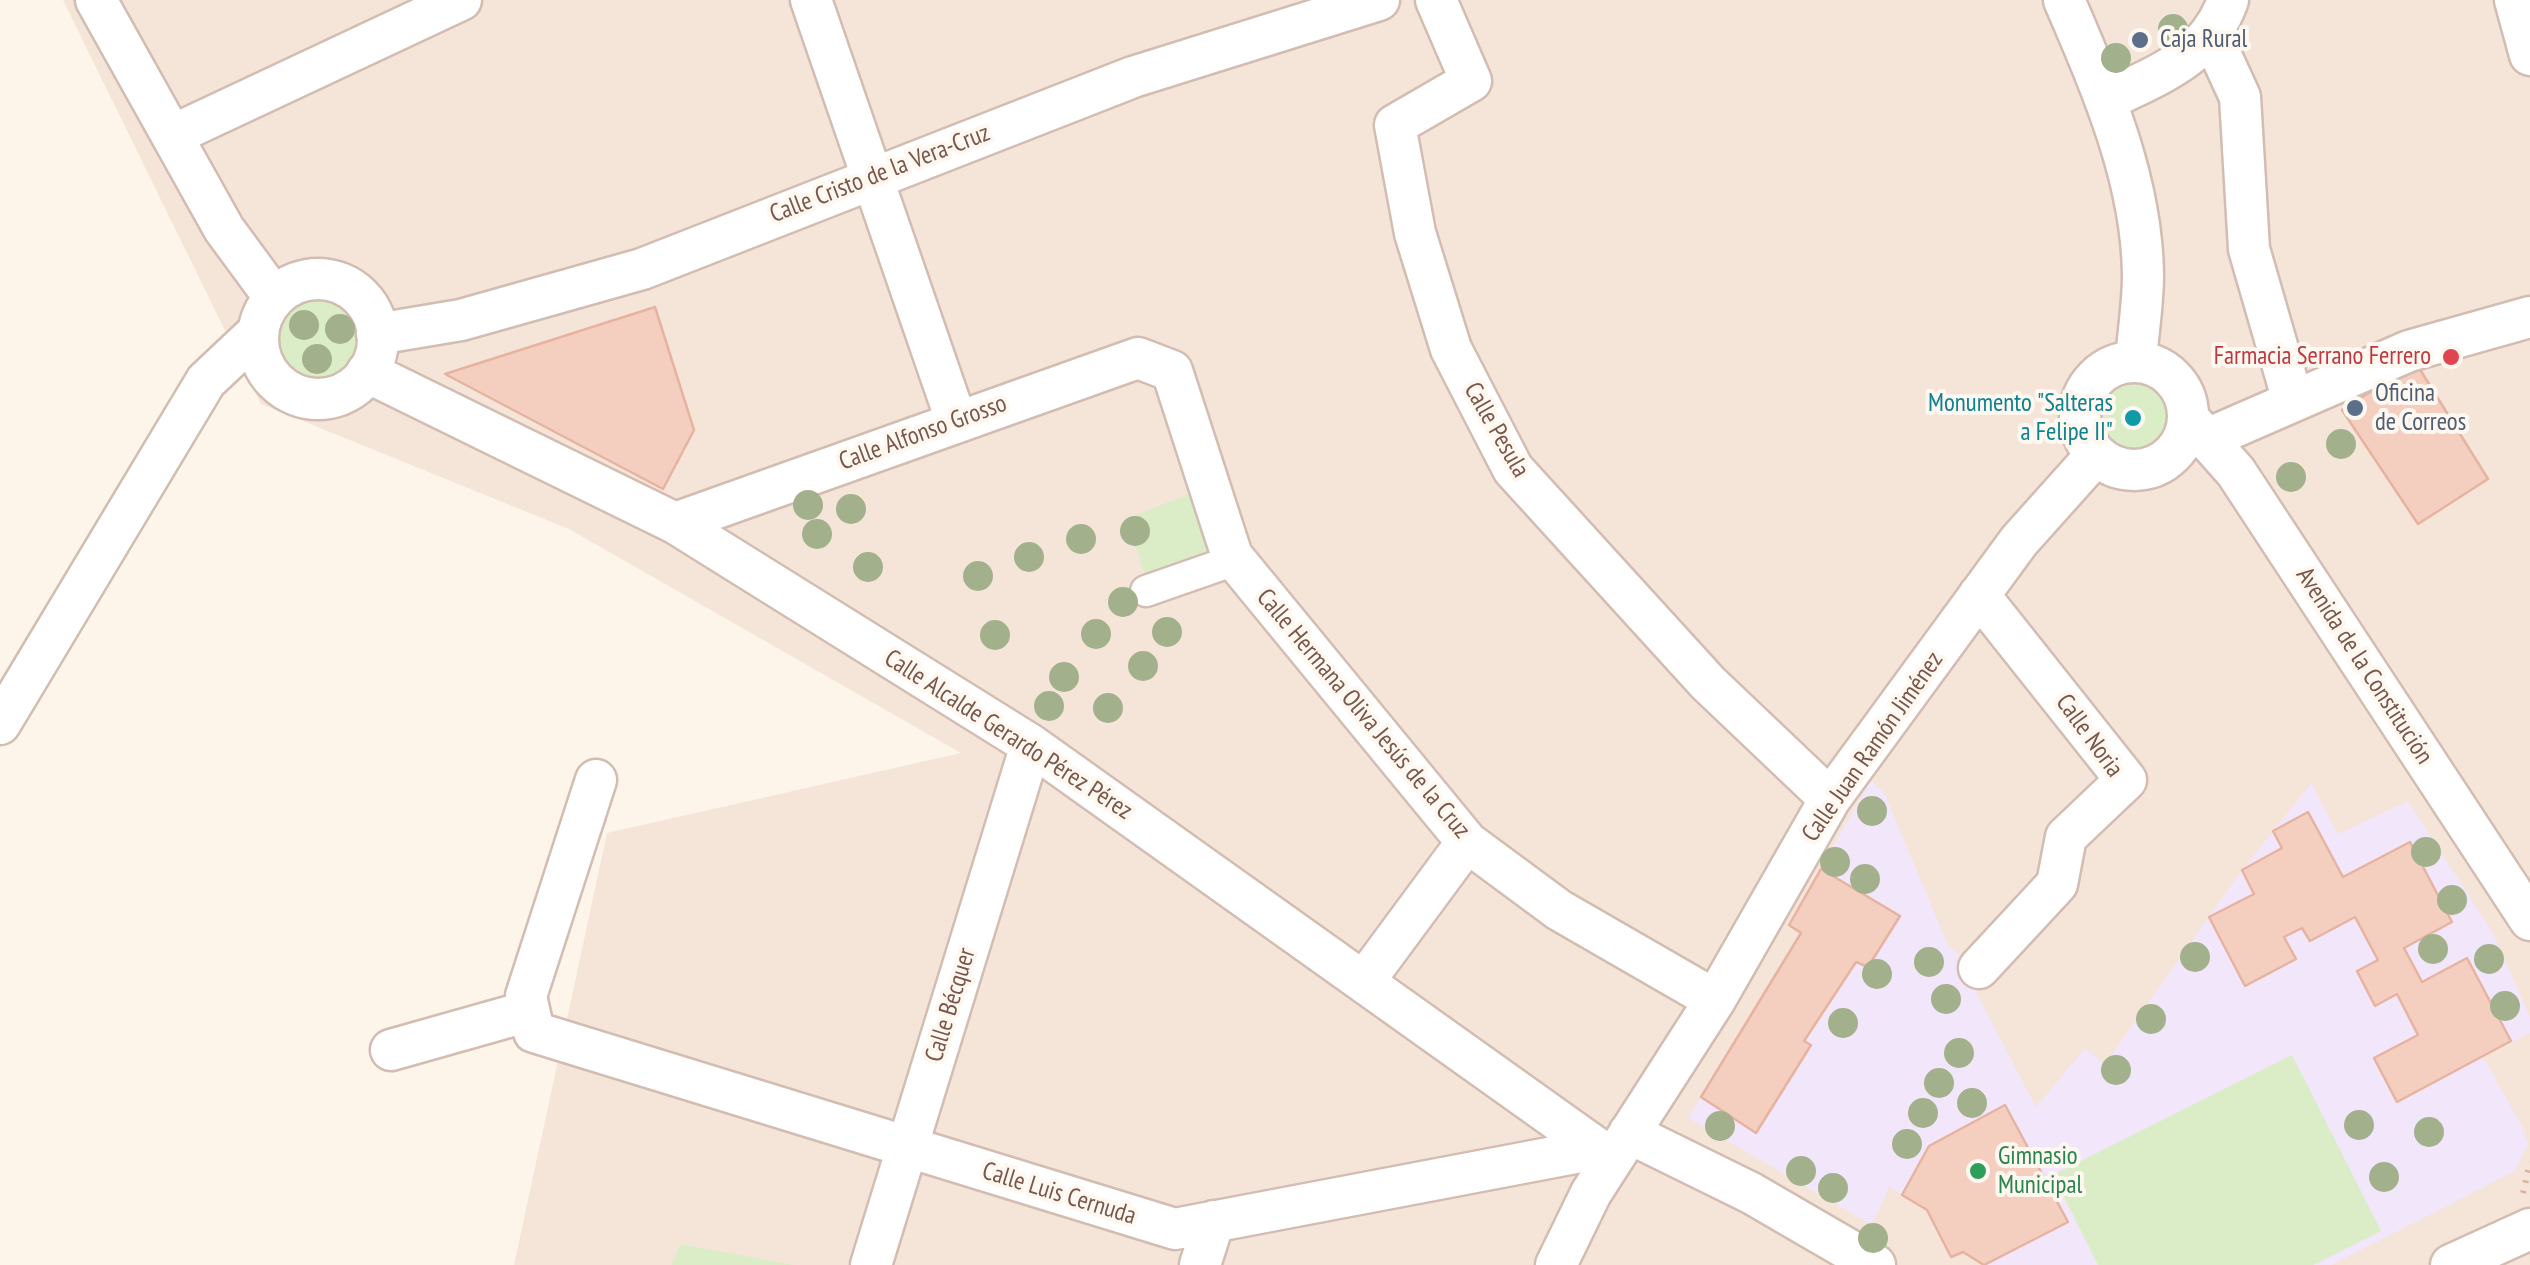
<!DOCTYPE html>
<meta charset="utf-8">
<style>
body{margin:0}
canvas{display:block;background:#fdf4ea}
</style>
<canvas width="2530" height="1265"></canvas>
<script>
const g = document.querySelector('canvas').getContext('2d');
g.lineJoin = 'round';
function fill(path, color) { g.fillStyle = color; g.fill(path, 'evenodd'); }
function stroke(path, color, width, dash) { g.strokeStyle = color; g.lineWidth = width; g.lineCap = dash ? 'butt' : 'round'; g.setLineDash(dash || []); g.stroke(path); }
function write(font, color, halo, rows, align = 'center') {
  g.font = font + ' "PT Sans Narrow",sans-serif'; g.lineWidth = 8; g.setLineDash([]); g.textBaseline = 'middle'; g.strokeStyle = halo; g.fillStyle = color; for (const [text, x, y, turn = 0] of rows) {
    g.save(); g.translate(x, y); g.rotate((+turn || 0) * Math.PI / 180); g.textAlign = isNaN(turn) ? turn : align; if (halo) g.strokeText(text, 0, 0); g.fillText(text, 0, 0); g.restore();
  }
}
const residential = new Path2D(`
 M63,0H2530V1265H514L607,833L961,753L569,529L261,404Z`);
const education = new Path2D(`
 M1871,780L1884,792L1948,945L1969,963L1974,988L2036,1107L2085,1048L2105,1064L2242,870L2311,783L2338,834L2408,801L2493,933L2530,1017V1033L2483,1057L2523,1128L2528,1144L2515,1171L2332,1265H1984L2068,1222L2005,1106L1929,1146L1902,1195L1889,1187L1872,1225L1688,1118L1800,934L1789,925Z`);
const green = new Path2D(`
 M268 339a49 49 0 1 1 98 0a49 49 0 1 1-98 0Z
 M2089 415a44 44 0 1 1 88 0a44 44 0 1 1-88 0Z
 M1209,486L1232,556L1149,586L1126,519Z
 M2292,1055L2381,1231L2313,1265H2098L2053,1175Z
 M680,1244L794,1265H672Z`);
const building = new Path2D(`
 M655,307L694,430L663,489L445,374Z
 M2416,363L2488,479L2418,524L2342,410Z
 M2308,812L2343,877L2410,842L2452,922L2404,948L2422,982L2467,958L2511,1041L2397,1102L2374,1058L2418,1035L2397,994L2375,1006L2357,971L2378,960L2355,917L2310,941L2302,928L2284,937L2296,959L2245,986L2209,917L2254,894L2242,870L2282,848L2273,831Z
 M1821,869L1900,916L1868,967L1856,962L1804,1041L1811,1045L1756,1133L1701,1097L1801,933L1789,925Z
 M2005,1105L2068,1222L1984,1265L1963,1252L1951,1257L1927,1210L1902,1195L1929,1146Z`);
const path = new Path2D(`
 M2523,1193L2530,1162`);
const pedestrian = new Path2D(`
 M1146,591L1235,560`);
const minor = new Path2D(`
 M96,0L224,229L274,297
 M811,0L956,420
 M1436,0L1471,81L1395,125L1415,233L1451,349L1513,469L1708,683L1830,799
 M2064,0C2101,86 2142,179 2143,275C2143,304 2138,333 2136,361
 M2515,0L2530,55
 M2212,36L2240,97L2249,249L2293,401
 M2107,100C2159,74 2208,58 2228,0
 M173,135L461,0
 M258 339a60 60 0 1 1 120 0a60 60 0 1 1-120 0Z
 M377,334L461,320L642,269L1133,77L1379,0
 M2080 416a54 54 0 1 1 108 0a54 54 0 1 1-108 0Z
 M367,372L675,523L1031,745L1612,1159
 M2189,419L2236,472L2530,920
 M2207,439L2409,351L2530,317
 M675,523L1138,358L1172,371L1232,556L1467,842L1559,910L1715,1000
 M0,724L206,381L258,332
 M596,780L526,996L534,1032L1175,1229L1596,1149
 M1979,968L2057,884L2066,837L2126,780L1979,595
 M1365,980L1467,842
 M391,1050L529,1011
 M1629,1133L1751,1193L1875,1265
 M871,1265L1031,745
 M1200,1265L1214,1221
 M1556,1265L1591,1193L1715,1000L1830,799L2019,541L2096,455
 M2451,1265L2530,1229`);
const trees = [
 [2173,29],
 [2116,58],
 [304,325],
 [340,329],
 [317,359],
 [2341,444],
 [2291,477],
 [808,505],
 [851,509],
 [1135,531],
 [817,534],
 [1081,539],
 [1029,557],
 [868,567],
 [978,576],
 [1123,602],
 [1167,632],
 [1096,634],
 [995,635],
 [1143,666],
 [1064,677],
 [1049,706],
 [1108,708],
 [1872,811],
 [2426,852],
 [1835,862],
 [1865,879],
 [2452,900],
 [2433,949],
 [2195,957],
 [2489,959],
 [1929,962],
 [1877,974],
 [1946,999],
 [2505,1006],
 [2151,1019],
 [1843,1023],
 [1959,1053],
 [2116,1070],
 [1939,1083],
 [1972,1103],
 [1923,1113],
 [2359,1125],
 [1720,1126],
 [2429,1132],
 [1907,1144],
 [1801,1171],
 [2384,1177],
 [1833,1188],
 [1873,1238]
];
const markers = [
 [2140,40,10,"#5c6f8a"],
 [2451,357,10,"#e0444e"],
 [2355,408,10,"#5c6f8a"],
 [2133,418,10,"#0f9aa8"],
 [1978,1171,10,"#2e9e5b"]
];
const serviceNames = [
 ["Caja Rural",2160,40],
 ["Oficina",2375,394],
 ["de Correos",2375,423]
];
const streetNames = [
 ["Calle Cristo de la Vera-Cruz",880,174,-21],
 ["Calle Pesula",1496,430,60],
 ["Calle Alfonso Grosso",923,433,-20],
 ["Avenida de la Constitución",2364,666,57],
 ["Calle Hermana Oliva Jesús de la Cruz",1363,714,50],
 ["Calle Alcalde Gerardo Pérez Pérez",1008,735,33],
 ["Calle Noria",2089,736,54],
 ["Calle Juan Ramón Jiménez",1873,747,-55],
 ["Calle Bécquer",951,1005,-73],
 ["Calle Luis Cernuda",1059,1194,17]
];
const healthNames = [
 ["Farmacia Serrano Ferrero",2431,357]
];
const cultureNames = [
 ["Monumento \"Salteras",2113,404],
 ["a Felipe II\"",2113,433]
];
const leisureNames = [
 ["Gimnasio",1998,1157],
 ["Municipal",1998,1186]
];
fill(residential, '#f5e5d8');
fill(education, '#f1e6fa');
fill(green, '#daedc7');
fill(building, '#f4cfc0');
stroke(building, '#e7b3a0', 2.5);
stroke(pedestrian, '#d3bcb1', 35);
stroke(minor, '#d3bcb1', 45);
stroke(path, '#dab2a2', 6, [2.5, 8]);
stroke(pedestrian, '#fff', 30);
stroke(minor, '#fff', 40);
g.fillStyle = '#a2b18c';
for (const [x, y] of trees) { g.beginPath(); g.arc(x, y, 15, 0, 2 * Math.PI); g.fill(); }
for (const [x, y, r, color] of markers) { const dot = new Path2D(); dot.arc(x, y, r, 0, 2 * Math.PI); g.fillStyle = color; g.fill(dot); stroke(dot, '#fff8f1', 4); }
write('25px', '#4e5e75', '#fff8f1', serviceNames, 'left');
write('25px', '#7a574b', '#fff8f1', streetNames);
write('25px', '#be3a42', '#fff8f1', healthNames, 'right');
write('25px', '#0d838f', '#fff8f1', cultureNames, 'right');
write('25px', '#27864d', '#fff8f1', leisureNames, 'left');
</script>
